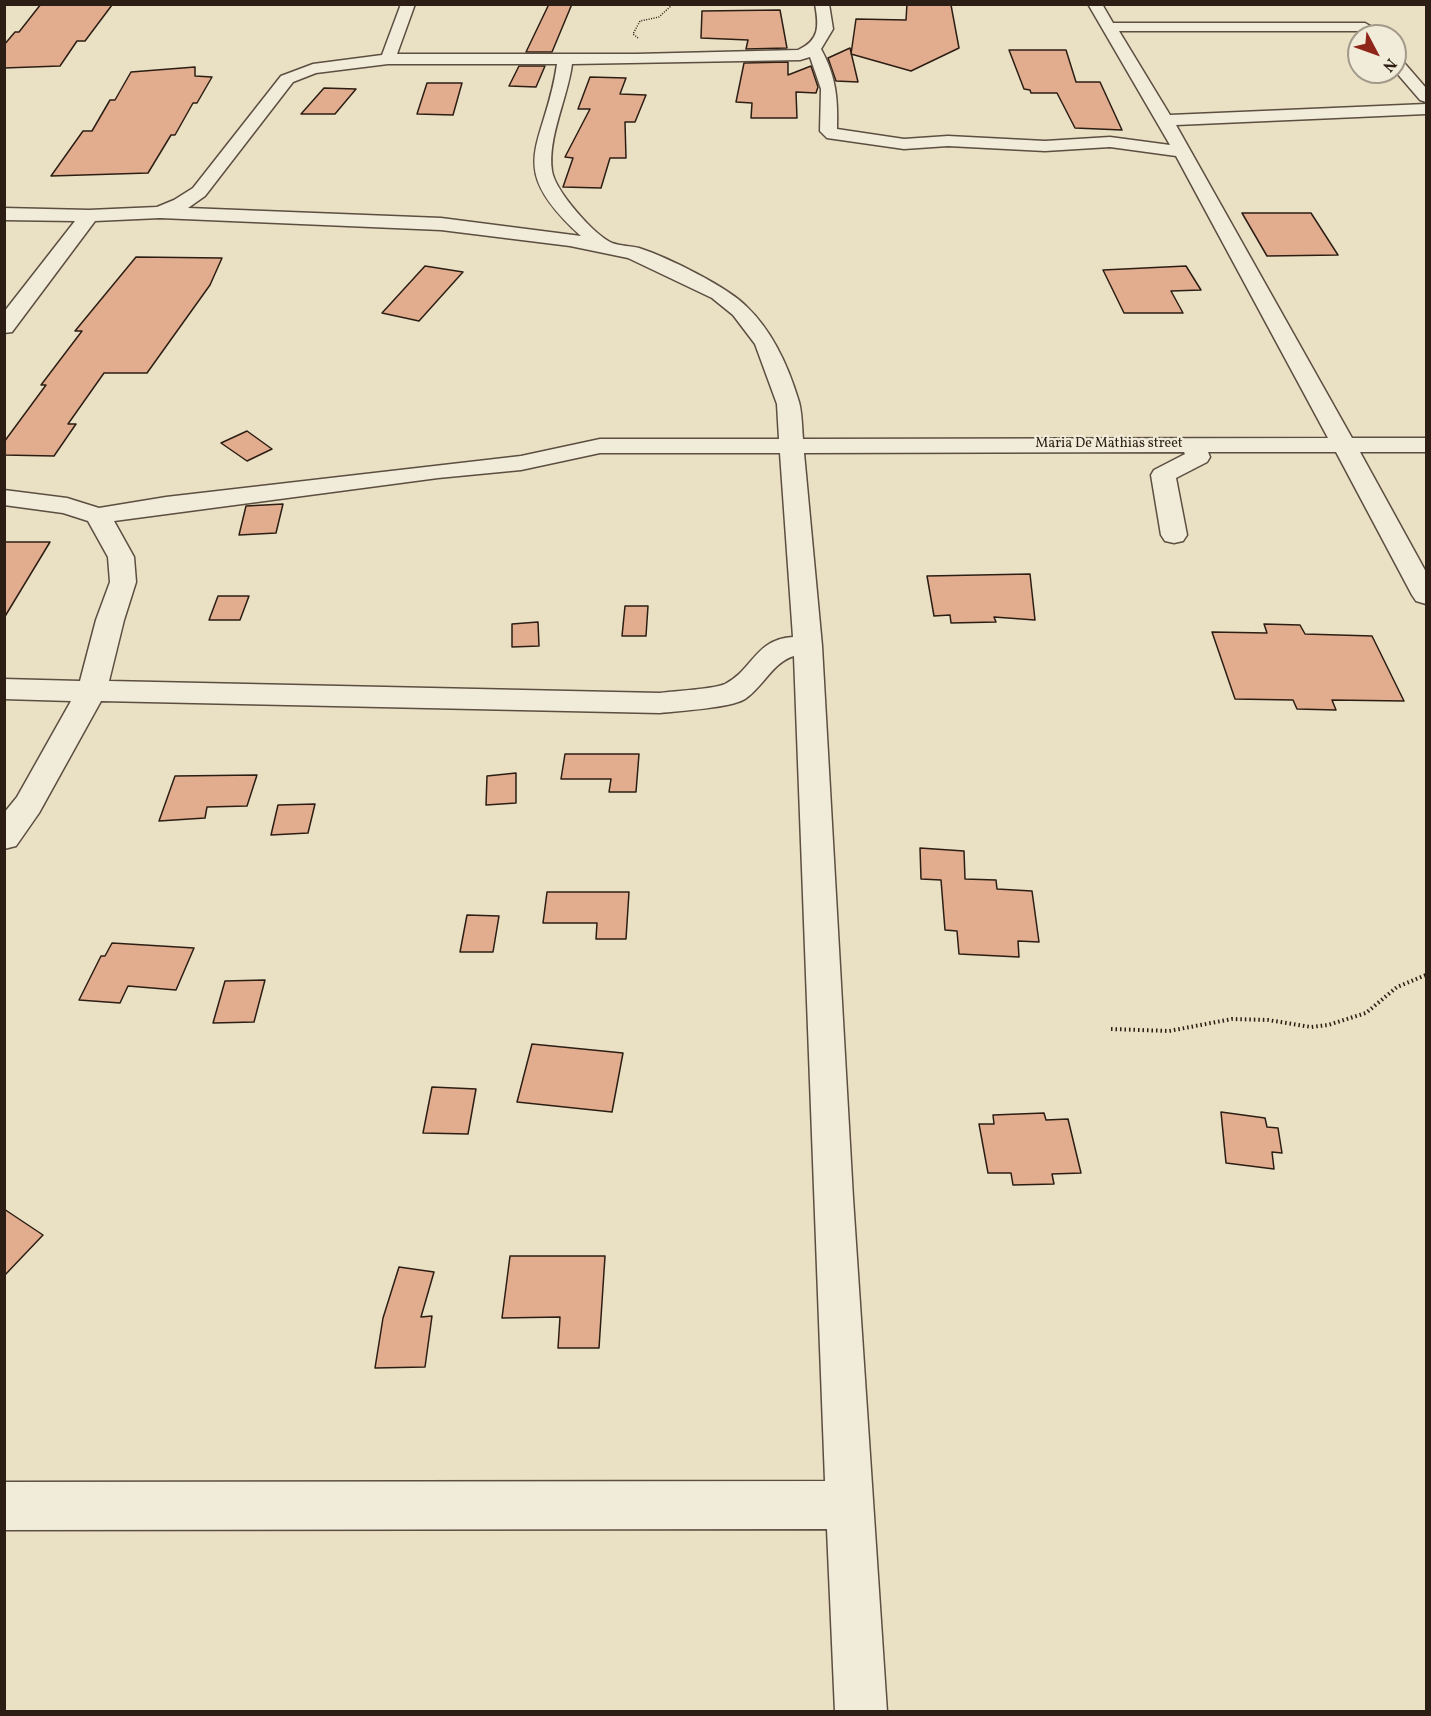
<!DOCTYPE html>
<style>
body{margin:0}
#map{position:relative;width:1431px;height:1716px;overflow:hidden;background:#eae0c4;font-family:Vollkorn,serif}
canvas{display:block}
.frame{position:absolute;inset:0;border:6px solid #2c1e14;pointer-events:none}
.north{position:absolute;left:1347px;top:24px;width:60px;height:60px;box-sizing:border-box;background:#f1ebd9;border:2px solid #a2998a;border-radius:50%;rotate:131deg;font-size:16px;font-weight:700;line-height:24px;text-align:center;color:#2c1e14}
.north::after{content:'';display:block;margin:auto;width:21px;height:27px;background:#8f2418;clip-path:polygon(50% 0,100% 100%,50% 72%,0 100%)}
</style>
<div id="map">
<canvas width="1431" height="1716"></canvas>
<div class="frame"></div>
<div class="north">N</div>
</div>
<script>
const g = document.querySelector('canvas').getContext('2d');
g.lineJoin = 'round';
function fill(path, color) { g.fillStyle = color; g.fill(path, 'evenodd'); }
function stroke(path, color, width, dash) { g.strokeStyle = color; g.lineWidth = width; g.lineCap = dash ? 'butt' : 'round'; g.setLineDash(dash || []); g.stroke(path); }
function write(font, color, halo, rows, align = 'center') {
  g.font = font + ' Vollkorn,serif'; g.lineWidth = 4.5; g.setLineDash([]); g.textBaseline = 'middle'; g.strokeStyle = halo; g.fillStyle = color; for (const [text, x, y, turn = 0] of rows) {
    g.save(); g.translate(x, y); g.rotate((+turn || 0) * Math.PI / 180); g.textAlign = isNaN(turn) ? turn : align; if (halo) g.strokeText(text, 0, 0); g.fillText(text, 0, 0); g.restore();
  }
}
const building = new Path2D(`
 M41,4L112,5L85,41H77L60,66L4,68V45L15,32H19Z
 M549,4H572L552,52H526Z
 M907,4L951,5L959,48L911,71L851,54L856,19L906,20Z
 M780,10L787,48L746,49L748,40L701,38L702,11Z
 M850,48L858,82L836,81L828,58Z
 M1009,50H1066L1076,82H1100L1122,130L1075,128L1057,93H1031L1030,90L1024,89Z
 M788,62V75L811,66L818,87L816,93L796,92L797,118H751L752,103L736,102L744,63Z
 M519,66H545L536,87L509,86Z
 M195,67V76L212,77L197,103H193L175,135H171L148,173L51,176L83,131H92L110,100H115L131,72Z
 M590,77L626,78L620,94L646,95L635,122H625L626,158H610L601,188L563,187L573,158L565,157L590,109H578Z
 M427,83H462L453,115L417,114Z
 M324,88L356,89L335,114H301Z
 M1242,213H1311L1338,255L1267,256Z
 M136,257L222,258L210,285L147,373H104L68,424H76L54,456L4,455V442L46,385H41L82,331H75Z
 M425,266L463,272L419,321L382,313Z
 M1186,266L1201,290L1171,291L1183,313H1124L1103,270Z
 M247,431L272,449L247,461L221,443Z
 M283,504L276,533L239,535L246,506Z
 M4,542H50L4,618Z
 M1030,574L1035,620L994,617L996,622L951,623L950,615L934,616L927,576Z
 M218,596H249L240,620H209Z
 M625,606H648L646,636H622Z
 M538,622L539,646L512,647V624Z
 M1264,624L1300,625L1305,634L1372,636L1404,701L1332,700L1336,710L1297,709L1293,700L1235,699L1212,632L1267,633Z
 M565,754H639L636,792H609L611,779H561Z
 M516,773V803L486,805L487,776Z
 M257,775L247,806L207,807L205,818L159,821L175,776Z
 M315,804L308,833L271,835L278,805Z
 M920,848L964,851L965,879L996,880L997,889L1032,891L1039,942L1018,941L1019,957L959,954L957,931L945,930L941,880L921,879Z
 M547,892H629L626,939H596L597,923H543Z
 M467,915L499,916L493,952H460Z
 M112,943L194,948L176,990L128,986L120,1003L79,1000L101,956H105Z
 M265,980L254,1022L213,1023L225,981Z
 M532,1044L623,1053L612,1112L517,1102Z
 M432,1087L476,1089L468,1134L423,1133Z
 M1221,1112L1265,1118L1267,1127L1278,1128L1282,1153L1272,1152L1274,1169L1226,1163Z
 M1044,1113L1046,1120L1068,1119L1081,1173L1052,1174L1054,1184L1013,1185L1011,1173H988L979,1124H994L993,1115Z
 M4,1209L43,1235L4,1276Z
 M510,1256H605L599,1348H558L560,1317L502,1318Z
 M399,1267L434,1272L421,1317L432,1316L425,1367L375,1368L383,1318Z`);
const pathFar1 = new Path2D(`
 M638,38L633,34L640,21L659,17L673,4`);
const path = new Path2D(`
 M1111,1029L1169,1031L1232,1019L1268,1020L1311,1027L1328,1025L1366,1013L1397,987L1426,975`);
const minor = new Path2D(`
 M401,4H415L397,54H636L798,50C820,40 819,26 815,4H829L833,29L821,49C836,76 838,99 837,129L904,139L948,136L1045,141L1110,137L1170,145L1088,4H1102L1113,23H1365L1372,27L1365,31H1119L1170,115L1426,104V114L1176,125L1352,438H1426V452H1360L1426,572V604L1416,601L1412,595L1336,452H1208L1210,457L1207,462L1176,478L1187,535L1183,541L1174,543L1165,541L1161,535L1151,475L1154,470L1185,454L1184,452L804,453L822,646L853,1198L887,1712H835L827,1529L4,1530V1482L825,1481L794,656C773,662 763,687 745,699C731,708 678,711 660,713L101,701L39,813L16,846L4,849V813L17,797L71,701L4,699V679L80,681L96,620L110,582L108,557L88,521L63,513L4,505V490L67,498L99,508L166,497L521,456L600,439H779L777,404L755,344L733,315L712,298L628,258L570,246L441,230L160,218L95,221L12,332L4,333V312L75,221L4,220V208L89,210L157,207L174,200L193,188L281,76L313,64L382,55ZM810,57L821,89L820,131L827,138L904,149L948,146L1045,151L1110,147L1176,156L1328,438L803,439C802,427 802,413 799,402C789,368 773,332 747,307C728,287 667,257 639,248C631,246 620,246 612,243C594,235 555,191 552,171C547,138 568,97 572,64L800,60ZM388,64H557C545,149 502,164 581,236L441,218L188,208L205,196L293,82L316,73ZM600,453H780L793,637C755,639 753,670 725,684C714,689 675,691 660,693L109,681L124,620L136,582L134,557L114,521L438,478L521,470Z
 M1395,56L1400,58L1426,88V102L1420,100L1395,71Z`);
const farStreetnames = [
 ["Maria De Mathias street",1109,444]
];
fill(building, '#e1ad8e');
stroke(building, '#2c1e14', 1.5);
stroke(minor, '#5c4e40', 3);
stroke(pathFar1, '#2c1e14', 1.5, [1, 1.5]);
stroke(path, '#2c1e14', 4, [1.5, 3]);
fill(minor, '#f1ebd9');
write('14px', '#2c1e14', '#f1ebd9', farStreetnames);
</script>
